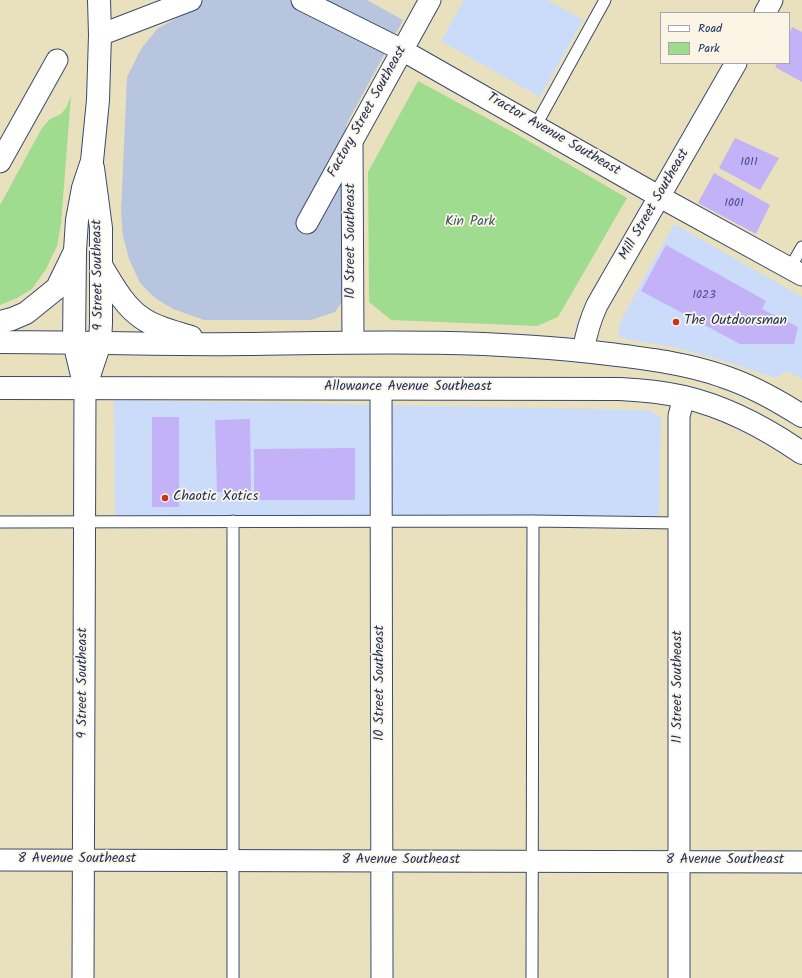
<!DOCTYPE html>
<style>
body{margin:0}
#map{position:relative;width:802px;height:978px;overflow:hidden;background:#e9e1bd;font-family:Kalam,sans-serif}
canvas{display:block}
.legend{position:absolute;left:660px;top:12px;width:130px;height:52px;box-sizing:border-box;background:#fcf5e5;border:1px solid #a2a6af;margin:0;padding:5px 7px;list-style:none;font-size:12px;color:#1b2f5e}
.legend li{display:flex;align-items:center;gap:8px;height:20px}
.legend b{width:20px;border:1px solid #a2a6af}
</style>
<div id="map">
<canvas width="802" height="978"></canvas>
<ul class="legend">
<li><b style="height:5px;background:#fff"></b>Road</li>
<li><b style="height:11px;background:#9fdc90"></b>Park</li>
</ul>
</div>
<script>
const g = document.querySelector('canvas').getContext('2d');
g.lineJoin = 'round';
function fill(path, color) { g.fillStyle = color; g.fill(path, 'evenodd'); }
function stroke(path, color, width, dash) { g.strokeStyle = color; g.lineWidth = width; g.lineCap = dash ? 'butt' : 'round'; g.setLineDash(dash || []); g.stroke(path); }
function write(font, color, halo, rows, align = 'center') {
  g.font = font + ' Kalam,sans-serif'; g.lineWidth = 3.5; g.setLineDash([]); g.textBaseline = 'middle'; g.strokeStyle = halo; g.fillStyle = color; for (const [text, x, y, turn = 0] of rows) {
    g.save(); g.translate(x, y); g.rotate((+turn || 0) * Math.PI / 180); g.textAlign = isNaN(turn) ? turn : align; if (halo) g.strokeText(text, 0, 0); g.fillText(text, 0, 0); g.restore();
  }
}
const built = new Path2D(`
 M464,0H547L583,20L540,97L441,41Z
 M674,224L802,297V379L787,371L775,378L718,359L673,347L625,339L620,337L618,331L622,318Z
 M114,400L649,410L661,417L659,523H115Z`);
const industrial = new Path2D(`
 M181,0H367L403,20L346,125L342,302L335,312L311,320H204L173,309L155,298L140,283L129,259L123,236L121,212L127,77L141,49L157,29L184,14Z`);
const green = new Path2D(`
 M418,81L518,135L627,198L558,317L537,326L391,320L369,302L368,172Z
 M71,96L61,224L57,246L46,269L32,289L17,298L0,305V205L42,128L50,119L61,114L66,108Z`);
const building = new Path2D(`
 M792,27L802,32V82L775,67L777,63H789V35Z
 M735,138L779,158L760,190L719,168Z
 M714,173L770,205L756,234L698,203Z
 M666,245L766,301L762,309L798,327L794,344H740L641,291Z
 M152,417H179V507H152Z
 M250,419L251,491L217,492L215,420Z
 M355,448V500H254V449Z`);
const service = new Path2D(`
 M536,125L605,0
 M790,268L802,247
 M0,522L533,521L678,523
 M233,978V521
 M532,978L533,521`);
const minor = new Path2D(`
 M302,0L402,50L660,197L802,275
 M765,13L772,0
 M100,35L191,0
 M352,143L353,342
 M0,162L57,60
 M307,223L430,0
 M583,351C586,335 590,320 597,305L736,63
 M381,389L382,978
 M0,860L802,862
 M83,978L85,388
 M679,978V416L684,397`);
const tertiary = new Path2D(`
 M85,388L74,342L75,251L77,220L83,188L92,161L98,100L100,35L99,0
 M85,388L100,343L101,323V228L93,168`);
const secondary = new Path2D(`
 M102,267C113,285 124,306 142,318C156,328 175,332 191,337
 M0,322L12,319L26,313L57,288L75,251
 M0,342C82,342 164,345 246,344C367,342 489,339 609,354C647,359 685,363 722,376C750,385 777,400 802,416
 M0,388L620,389C641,390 663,392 684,397C726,407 766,428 802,453`);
const markers = [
 [676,322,4,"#c8321e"],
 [165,498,4,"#c8321e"]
];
const numberNames = [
 ["1011",749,163],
 ["1001",734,204],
 ["1023",704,296]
];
const streetNames = [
 ["Factory Street Southeast",368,112,-61],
 ["Tractor Avenue Southeast",553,135,30],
 ["Mill Street Southeast",655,205,-60],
 ["10 Street Southeast",352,241,-90],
 ["9 Street Southeast",99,275,-91],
 ["Allowance Avenue Southeast",408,388],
 ["9 Street Southeast",84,683,-90],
 ["10 Street Southeast",381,683,-90],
 ["11 Street Southeast",679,687,-90],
 ["8 Avenue Southeast",77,860],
 ["8 Avenue Southeast",401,861],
 ["8 Avenue Southeast",725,861]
];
const parkNames = [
 ["Kin Park",470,223]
];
const poiNames = [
 ["The Outdoorsman",684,322],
 ["Chaotic Xotics",173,498]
];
fill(built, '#cadcf9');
fill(industrial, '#b7c5de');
fill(green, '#9fdc90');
fill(building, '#c3b2f8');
stroke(service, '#3a4a6c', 13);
stroke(minor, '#3a4a6c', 23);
stroke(tertiary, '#3a4a6c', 24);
stroke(secondary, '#3a4a6c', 24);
stroke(service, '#fff', 11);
stroke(minor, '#fff', 21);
stroke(tertiary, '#fff', 22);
stroke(secondary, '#fff', 22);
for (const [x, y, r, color] of markers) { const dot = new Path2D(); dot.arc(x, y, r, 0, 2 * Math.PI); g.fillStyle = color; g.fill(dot); stroke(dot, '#fcf5e5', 1.5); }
write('12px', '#455084', null, numberNames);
write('14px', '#1b2f5e', '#fcf5e5', streetNames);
write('14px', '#3c5a6a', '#fcf5e5', parkNames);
write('14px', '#1b2f5e', '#fcf5e5', poiNames, 'left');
</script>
